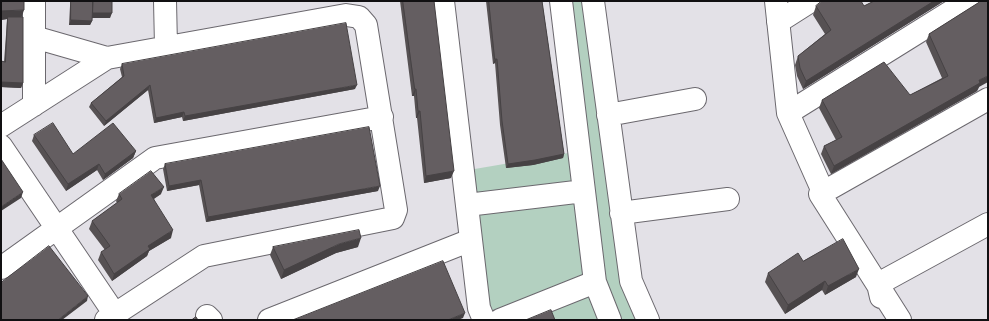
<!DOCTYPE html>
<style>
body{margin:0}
#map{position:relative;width:989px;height:321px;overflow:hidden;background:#e3e1e7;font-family:"Space Grotesk",sans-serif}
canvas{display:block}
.frame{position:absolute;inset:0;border:2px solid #111012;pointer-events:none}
</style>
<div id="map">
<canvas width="989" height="321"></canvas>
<div class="frame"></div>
</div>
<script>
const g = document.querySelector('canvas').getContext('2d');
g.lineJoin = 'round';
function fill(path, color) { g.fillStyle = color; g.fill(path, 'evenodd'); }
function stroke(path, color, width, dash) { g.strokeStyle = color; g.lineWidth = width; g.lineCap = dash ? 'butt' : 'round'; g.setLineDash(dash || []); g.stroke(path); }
const green = new Path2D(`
 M565,1H593L648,320H484L463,171L580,151Z`);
const minor = new Path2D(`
 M165,1L166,46
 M443,1L479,308L484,320
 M561,1L595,282L610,320
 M593,1L631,281L648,320
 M776,1L788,113L820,185
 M778,22L811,1
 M34,37L107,58
 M34,105V1
 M788,113L968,1
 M608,115L695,99
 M1,126L107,58L346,15L359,17L366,25L396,210L393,218L204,256L106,320
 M1,146L114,313
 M467,205L584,191
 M621,213L728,199
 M1,268L155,158L382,117
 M881,297L878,284L988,224
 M207,316L211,320
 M269,320L471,240
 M500,320L595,282
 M900,320L820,194L988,99`);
const wall = new Path2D(`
 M1,1L22,17L23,83L21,88L1,87V61L4,62L7,21V19L1,20Z
 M71,1H112L110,18H92V21L90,25H69L70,6Z
 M400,1H434L451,178L424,183L417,118H416L414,96H412Z
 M486,1H542L564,154L563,158L533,165L506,168L500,125L495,63L493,64Z
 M874,1H944L803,89L797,76L795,65L798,56L825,34L813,15L816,6H864Z
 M978,3L979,87L977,91L831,174L821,154L824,146L836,140L819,108L822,100L910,95L942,78L926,42L929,34Z
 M122,64L355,89L183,121L182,117L154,123L148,90L104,126L89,107L91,103L122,77L120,69Z
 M34,135L73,154L136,151L133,158L103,180L97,170L66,191L32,141Z
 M165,164L378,191L206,222L199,185L167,191L163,169Z
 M119,194H161L154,199L171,238L149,251L147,256L112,281L98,260L101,252L105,250L89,229L92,221L117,203L116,201Z
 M273,247H358L336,253L281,279L270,255Z
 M803,261L856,277L825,295L822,290L785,314L765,282L768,273Z`);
const shadedWall = new Path2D(`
 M934,1H944L803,89L806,81Z
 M24,10L21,19L8,17L7,19L1,20V11Z
 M93,13H112L110,18H91Z
 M71,20L92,21L90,25H69Z
 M495,59H497L495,63L493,64Z
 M988,76V82L979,87L977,91L831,174L834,166L979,80Z
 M1,82L23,83L21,88L1,87Z
 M150,85L148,90L104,126L106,121Z
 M357,85L355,89L183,121L185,116Z
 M415,89H416L414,96H412Z
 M418,111H420L417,118H416Z
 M184,112L182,117L154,123L156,118Z
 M136,151L133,158L103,180L105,174Z
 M564,154L563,158L533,165L506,168L508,164Z
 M99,164L97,170L66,191L68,184Z
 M454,171L451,178L424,183L426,176Z
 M201,180L199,185L167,191L169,186Z
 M380,186L378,191L206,222L208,217Z
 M164,187L161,194L148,202L151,195Z
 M23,192L21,198L1,211V207Z
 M173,230L171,238L149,251L147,256L112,281L114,274L148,246Z
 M361,238L358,247L336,253L281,279L284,270L339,244Z
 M859,269L856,277L825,295L828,286Z
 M825,281L822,290L785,314L788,305Z
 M88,296L87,301L62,320H58Z
 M465,313L463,318L458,320H448Z`);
const building = new Path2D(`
 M1,1H24V10L1,11Z
 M71,1H93L92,21L71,20Z
 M93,1H112V13H93Z
 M403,1H434L454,171L426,176L420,111H418L416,89H415Z
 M489,1H542L564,154L535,160L508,164L502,121L497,59H495Z
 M822,1H861L864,6L874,1H934L806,81L800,68L798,56L831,30L816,6Z
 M980,1H988V76L979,80L980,83L834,166L824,146L842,137L822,100L884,62L910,95L948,76L929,34L978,3Z
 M8,17H23V83L1,82V61L5,62Z
 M346,23L357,85L185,116L184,112L156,118L150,85L106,121L91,103L124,76L122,64Z
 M53,123L73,154L113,123L136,151L105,174L99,164L68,184L34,135Z
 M369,127L380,186L208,217L201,180L169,186L165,164Z
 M1,159L23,192L1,207Z
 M151,171L164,187L151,195L173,230L148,246L150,249L114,274L101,252L110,246L92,221L122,199L119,194Z
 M359,230L361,238L339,244L284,270L273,247Z
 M843,239L859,269L828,286L825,281L788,305L768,273L798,253L803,261Z
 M49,246L88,296L58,320H1V283Z
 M443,261L465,313L448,320H293Z
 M551,310L555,320H526Z
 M196,317L198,320H192Z`);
fill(green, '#b3d0c0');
stroke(minor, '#6b686e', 24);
stroke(minor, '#fff', 22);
fill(wall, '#565153');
fill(shadedWall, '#464244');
fill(building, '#645e61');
stroke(building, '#464244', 1);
</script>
